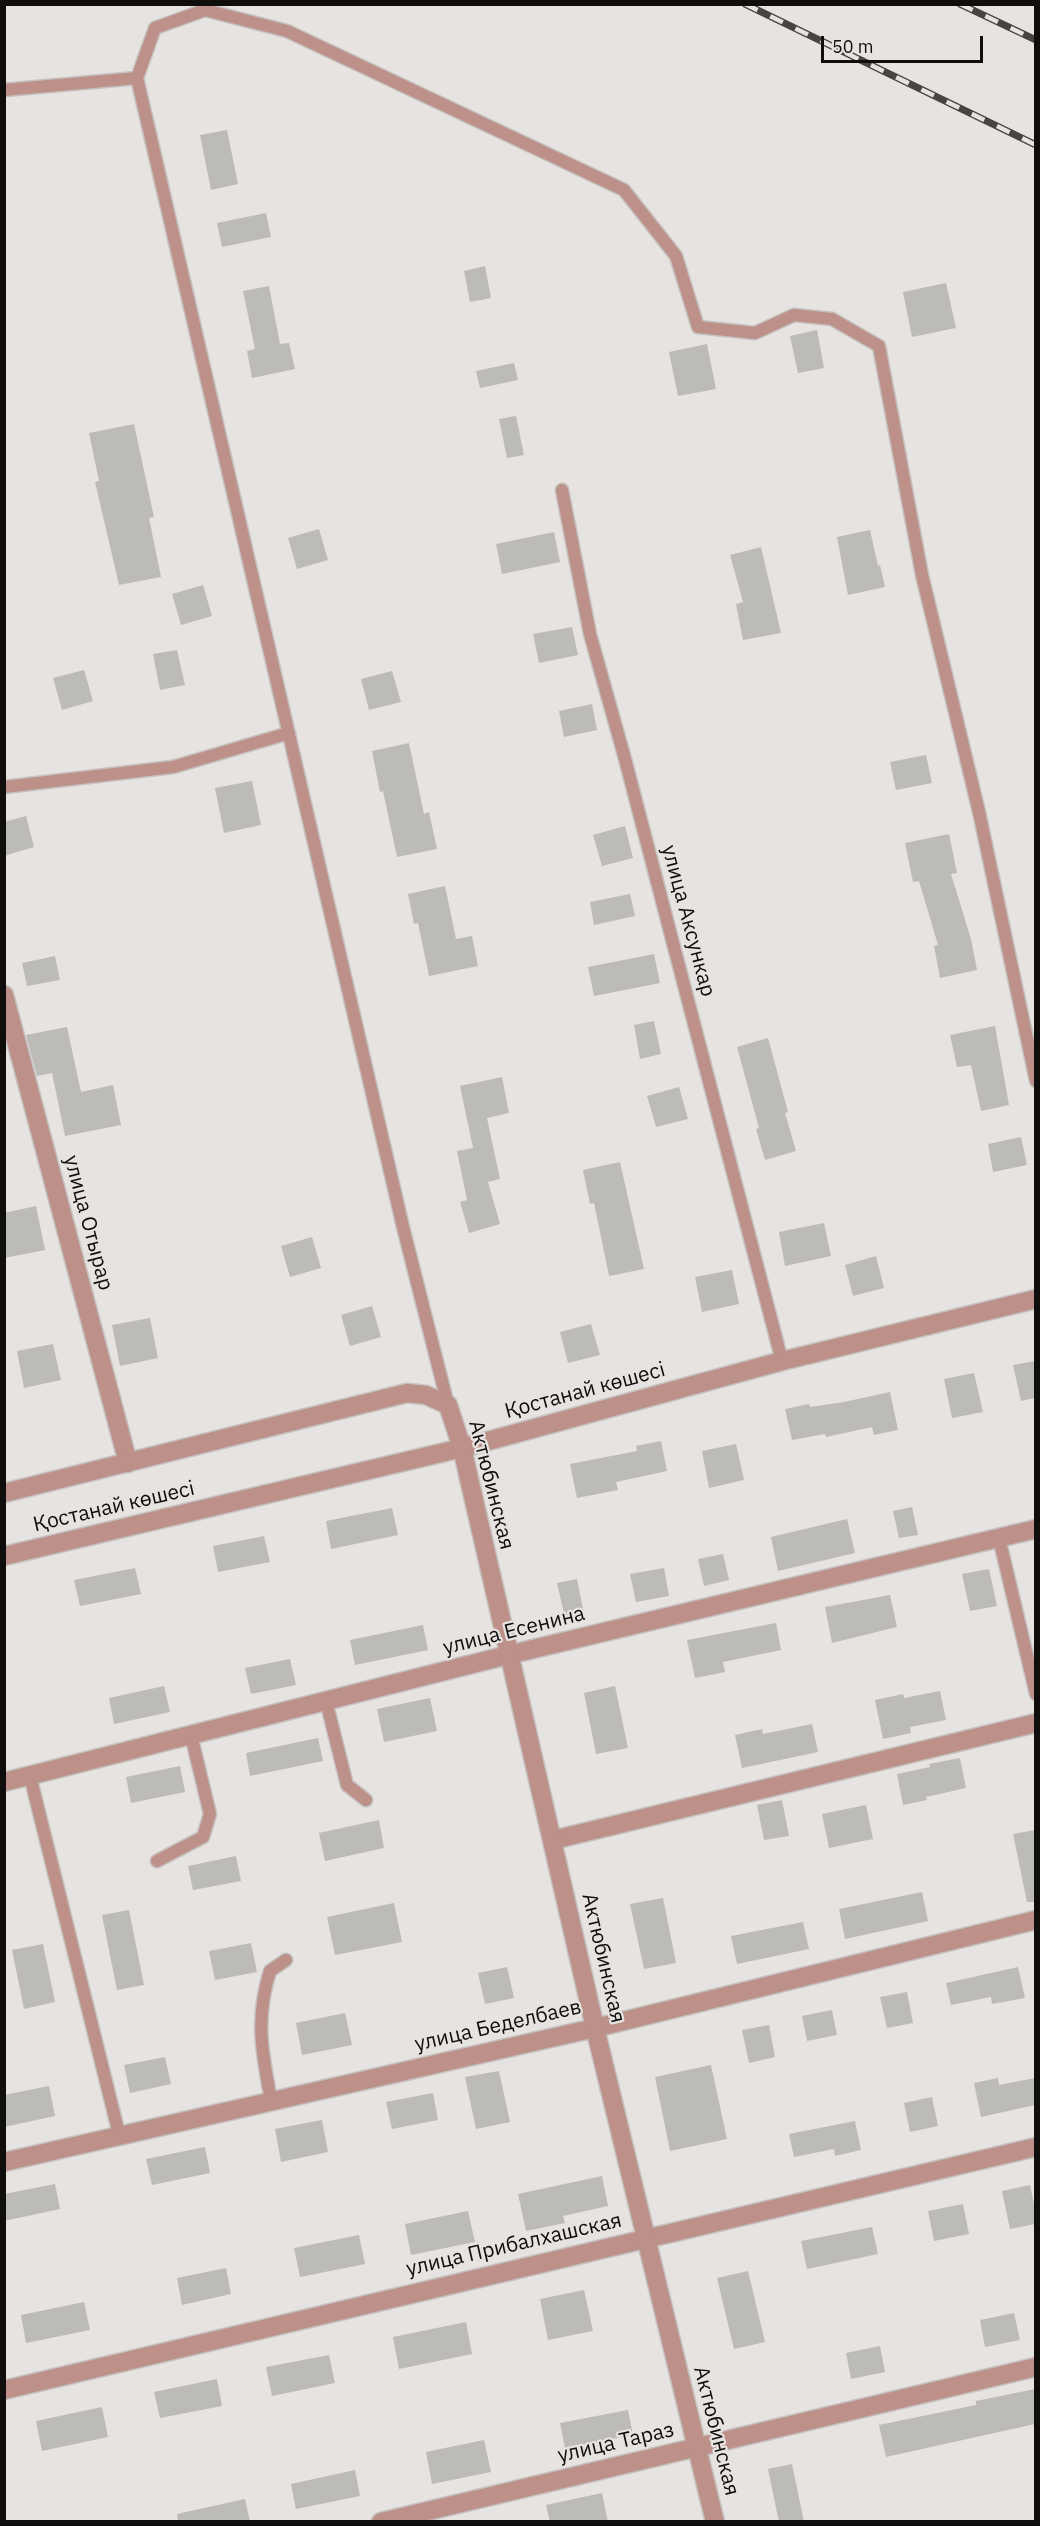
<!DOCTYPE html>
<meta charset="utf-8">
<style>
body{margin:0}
#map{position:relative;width:1040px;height:2526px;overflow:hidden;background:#e6e3e0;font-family:"IBM Plex Sans",sans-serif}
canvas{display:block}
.frame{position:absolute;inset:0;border:6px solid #0f0e0d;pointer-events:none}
.scale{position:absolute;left:821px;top:36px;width:162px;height:27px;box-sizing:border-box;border:3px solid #0f0e0d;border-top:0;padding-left:8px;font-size:18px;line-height:21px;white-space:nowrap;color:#0f0e0d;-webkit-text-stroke:4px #e6e3e0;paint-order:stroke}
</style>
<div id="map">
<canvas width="1040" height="2526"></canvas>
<div class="frame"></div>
<div class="scale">50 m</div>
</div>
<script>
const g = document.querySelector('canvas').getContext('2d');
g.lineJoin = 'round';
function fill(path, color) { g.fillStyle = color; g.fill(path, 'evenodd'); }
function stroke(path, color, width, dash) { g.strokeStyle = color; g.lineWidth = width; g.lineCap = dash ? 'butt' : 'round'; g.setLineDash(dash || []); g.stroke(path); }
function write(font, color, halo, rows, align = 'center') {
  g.font = font + ' "IBM Plex Sans",sans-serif'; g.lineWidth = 4.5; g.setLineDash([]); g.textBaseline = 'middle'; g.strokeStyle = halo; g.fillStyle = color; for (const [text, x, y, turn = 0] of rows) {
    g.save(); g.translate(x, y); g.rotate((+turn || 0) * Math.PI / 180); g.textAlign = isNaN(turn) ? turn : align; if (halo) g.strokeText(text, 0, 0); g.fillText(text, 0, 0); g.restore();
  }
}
const building = new Path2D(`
 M227,130L238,184L211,190L200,135Z
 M266,213L271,237L222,247L217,223Z
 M485,266L491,298L470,302L464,271Z
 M946,283L956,328L912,337L903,292Z
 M269,286L280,344L289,343L295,369L252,378L247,351L255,349L243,291Z
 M817,330L824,368L798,373L790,336Z
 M707,344L716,389L678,396L669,352Z
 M514,363L518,380L480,388L476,371Z
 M516,416L524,455L507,458L499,419Z
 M134,424L154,517L149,518L161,577L119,585L95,482L99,481L89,433Z
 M319,529L328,560L297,569L288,538Z
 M870,530L878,566L880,565L885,587L848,595L837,537Z
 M554,532L560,562L502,574L496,544Z
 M761,547L781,633L743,640L736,604L743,602L730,555Z
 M203,585L212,616L181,625L172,594Z
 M572,627L578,655L539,663L533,634Z
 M177,650L185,685L160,690L153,654Z
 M84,670L93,701L62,710L53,678Z
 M392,671L401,702L369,710L361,679Z
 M592,704L597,730L564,737L559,711Z
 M409,743L424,814L429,812L437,849L397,857L383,791L380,792L372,751Z
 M926,755L932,783L896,790L890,762Z
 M252,781L261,825L224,833L215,788Z
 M26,816L34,847L4,856V822Z
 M625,826L633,858L602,866L593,835Z
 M949,834L957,873L951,874L971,939L977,970L940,978L934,946L938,945L919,881L913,882L905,843Z
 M445,886L456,939L472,936L478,966L429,976L418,923L414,924L408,894Z
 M630,894L635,916L594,925L590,902Z
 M654,954L660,983L594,996L588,967Z
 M55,956L60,980L27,986L22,963Z
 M654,1021L661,1054L640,1059L634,1025Z
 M995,1026L1009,1105L981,1111L971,1065L957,1067L950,1035Z
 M67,1027L81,1092L113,1085L121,1125L65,1136L52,1073L37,1076L26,1035Z
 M768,1038L788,1112L785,1113L796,1151L765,1160L756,1129L759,1128L737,1047Z
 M502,1077L509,1113L487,1118L500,1179L488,1182L500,1224L469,1233L460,1202L467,1200L457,1151L473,1148L460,1086Z
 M679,1087L688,1119L656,1127L647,1096Z
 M1021,1137L1027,1165L993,1172L988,1144Z
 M620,1162L644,1269L609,1276L594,1203L590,1204L583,1170Z
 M36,1206L45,1250L4,1258V1213Z
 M824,1223L831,1256L785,1266L779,1232Z
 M312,1237L321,1268L290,1277L281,1246Z
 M876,1256L884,1288L853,1296L845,1265Z
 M732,1270L739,1304L702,1312L695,1277Z
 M372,1306L381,1337L350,1346L341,1315Z
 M150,1318L158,1358L120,1366L112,1325Z
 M591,1324L600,1355L568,1363L560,1332Z
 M53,1344L61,1380L24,1388L17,1351Z
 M1035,1361V1398L1021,1401L1013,1365Z
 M974,1373L983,1412L952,1418L944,1379Z
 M890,1392L898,1430L874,1435L872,1427L826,1437L825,1434L792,1440L785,1409L809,1404L810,1407L844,1402Z
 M661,1441L667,1471L616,1482L618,1490L577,1498L570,1464L637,1451L636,1446Z
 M736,1444L744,1480L709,1488L702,1451Z
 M912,1507L918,1535L899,1538L893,1511Z
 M392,1508L398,1535L331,1549L326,1521Z
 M847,1519L855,1553L778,1571L771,1537Z
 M264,1536L270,1562L218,1572L213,1546Z
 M723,1554L729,1580L704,1586L698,1559Z
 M135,1568L141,1594L80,1606L74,1580Z
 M664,1568L669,1596L636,1602L630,1574Z
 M989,1569L997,1606L970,1611L962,1574Z
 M577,1579L584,1614L565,1618L557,1583Z
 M890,1595L897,1627L832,1643L825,1607Z
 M776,1623L781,1650L723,1662L725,1672L695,1678L687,1640Z
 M423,1625L428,1650L355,1665L350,1640Z
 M290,1659L296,1685L251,1694L245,1668Z
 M164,1686L170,1712L114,1724L109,1698Z
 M615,1686L628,1748L596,1754L584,1693Z
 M940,1691L946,1720L910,1727L911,1733L883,1739L875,1700L903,1694L904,1698Z
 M430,1698L437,1731L384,1742L377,1709Z
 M812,1724L818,1752L742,1768L735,1735L762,1729L763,1734Z
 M318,1738L323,1761L250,1776L246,1753Z
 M960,1758L966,1788L926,1797L927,1800L903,1805L897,1774L930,1767L929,1764Z
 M180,1766L185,1792L131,1803L126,1777Z
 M782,1800L789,1836L764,1840L757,1805Z
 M866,1805L873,1839L829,1848L822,1814Z
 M379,1820L384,1848L325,1861L319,1833Z
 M1035,1830V1902H1027L1013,1834Z
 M236,1856L241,1881L193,1890L188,1866Z
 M922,1892L928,1921L845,1939L839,1909Z
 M663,1898L676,1963L644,1969L630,1904Z
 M394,1903L402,1942L335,1955L327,1917Z
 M129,1910L144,1985L117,1990L102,1915Z
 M803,1922L809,1949L737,1964L731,1936Z
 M251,1943L257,1972L215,1980L209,1951Z
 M43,1944L55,2002L24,2009L12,1950Z
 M507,1967L514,1998L485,2004L478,1973Z
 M1018,1967L1025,1998L992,2004L991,1997L951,2005L946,1983Z
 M907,1992L913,2023L887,2028L880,1997Z
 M832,2010L837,2035L807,2041L802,2016Z
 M345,2013L352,2045L302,2055L296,2023Z
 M769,2025L775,2057L749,2063L742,2030Z
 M165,2057L171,2084L130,2093L124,2065Z
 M711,2065L727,2139L670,2151L655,2077Z
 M499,2071L510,2122L476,2129L465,2077Z
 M998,2078L999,2085L1035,2078V2105L981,2117L974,2083Z
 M49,2086L55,2116L4,2127V2095Z
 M433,2093L438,2120L392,2129L386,2102Z
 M932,2097L938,2126L910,2132L904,2103Z
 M322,2120L328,2152L281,2162L275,2129Z
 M855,2121L861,2150L835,2156L834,2149L794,2157L789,2134Z
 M205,2147L210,2173L152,2185L146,2159Z
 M602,2176L608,2206L563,2216L565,2223L526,2231L518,2194Z
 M55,2184L60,2209L4,2221V2194Z
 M1030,2185L1035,2209V2224L1010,2229L1002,2191Z
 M963,2204L969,2234L934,2241L928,2211Z
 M468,2211L475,2242L411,2255L405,2224Z
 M872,2227L878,2254L807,2269L801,2241Z
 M359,2235L365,2264L300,2277L294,2248Z
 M226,2268L231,2294L182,2305L177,2278Z
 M748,2271L765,2342L734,2349L717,2278Z
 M584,2290L593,2331L548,2340L540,2299Z
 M84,2302L90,2330L26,2343L21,2315Z
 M1014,2313L1020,2340L985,2347L980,2320Z
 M466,2322L472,2354L399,2369L393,2337Z
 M880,2346L885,2372L851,2379L846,2353Z
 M329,2355L335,2383L272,2396L266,2367Z
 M217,2379L222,2406L160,2418L154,2392Z
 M1035,2389V2424L886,2457L879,2425L976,2405V2401Z
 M102,2407L108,2437L42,2451L36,2421Z
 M628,2410L633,2435L565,2448L560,2423Z
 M484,2440L491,2472L432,2484L426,2452Z
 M792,2464L804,2522H779L768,2469Z
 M355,2470L360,2496L296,2509L291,2484Z
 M602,2493L608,2522H550L546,2505Z
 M245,2499L250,2522H178L177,2514Z`);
const service = new Path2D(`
 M4,90L137,78
 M562,490L590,634L625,759L782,1361
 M4,787L173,767L289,733
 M448,1405L403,1227L137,78L155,28L205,10L287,31L624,190L676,256L698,327L755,333L794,315L832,319L879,346L922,575L979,812L1036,1081
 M999,1538L1036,1694
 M326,1701L347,1785L366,1800
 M30,1776L119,2134
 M157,1861L203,1837L210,1814L191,1735
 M271,2100C262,2053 255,2019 270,1971L286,1960`);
const minor = new Path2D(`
 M4,995L128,1463
 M4,1556L462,1448L782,1361L1036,1299
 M4,1782L508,1655L1036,1529
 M553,1840L1036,1723
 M4,2162L595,2028L1036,1920
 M4,2390L1036,2147
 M381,2522L1036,2367`);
const tertiary = new Path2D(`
 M4,1493L407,1393L426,1395L448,1405L462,1448L595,2028L715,2522`);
const rail = new Path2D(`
 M745,4L1036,145
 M960,4L1036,40`);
const streetNames = [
 ["улица Аксункар",688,921,75],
 ["улица Отырар",88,1223,75],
 ["Қостанай көшесі",585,1391,-15],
 ["Актюбинская",491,1485,76],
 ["Қостанай көшесі",114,1507,-13],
 ["улица Есенина",514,1631,-14],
 ["Актюбинская",603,1958,77],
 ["улица Беделбаев",498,2026,-13],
 ["улица Прибалхашская",514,2245,-13],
 ["Актюбинская",716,2431,76],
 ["улица Тараз",616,2443,-13]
];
fill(building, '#bdbbb8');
stroke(service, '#c4c1be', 15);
stroke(minor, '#c4c1be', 21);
stroke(tertiary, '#c4c1be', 21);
stroke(service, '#bd908a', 12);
stroke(minor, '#bd908a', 18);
stroke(tertiary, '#bd908a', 18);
stroke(rail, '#474544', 7);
stroke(rail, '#e6e3e0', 4.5, [14]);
write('21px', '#0f0e0d', '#e6e3e0', streetNames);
</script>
